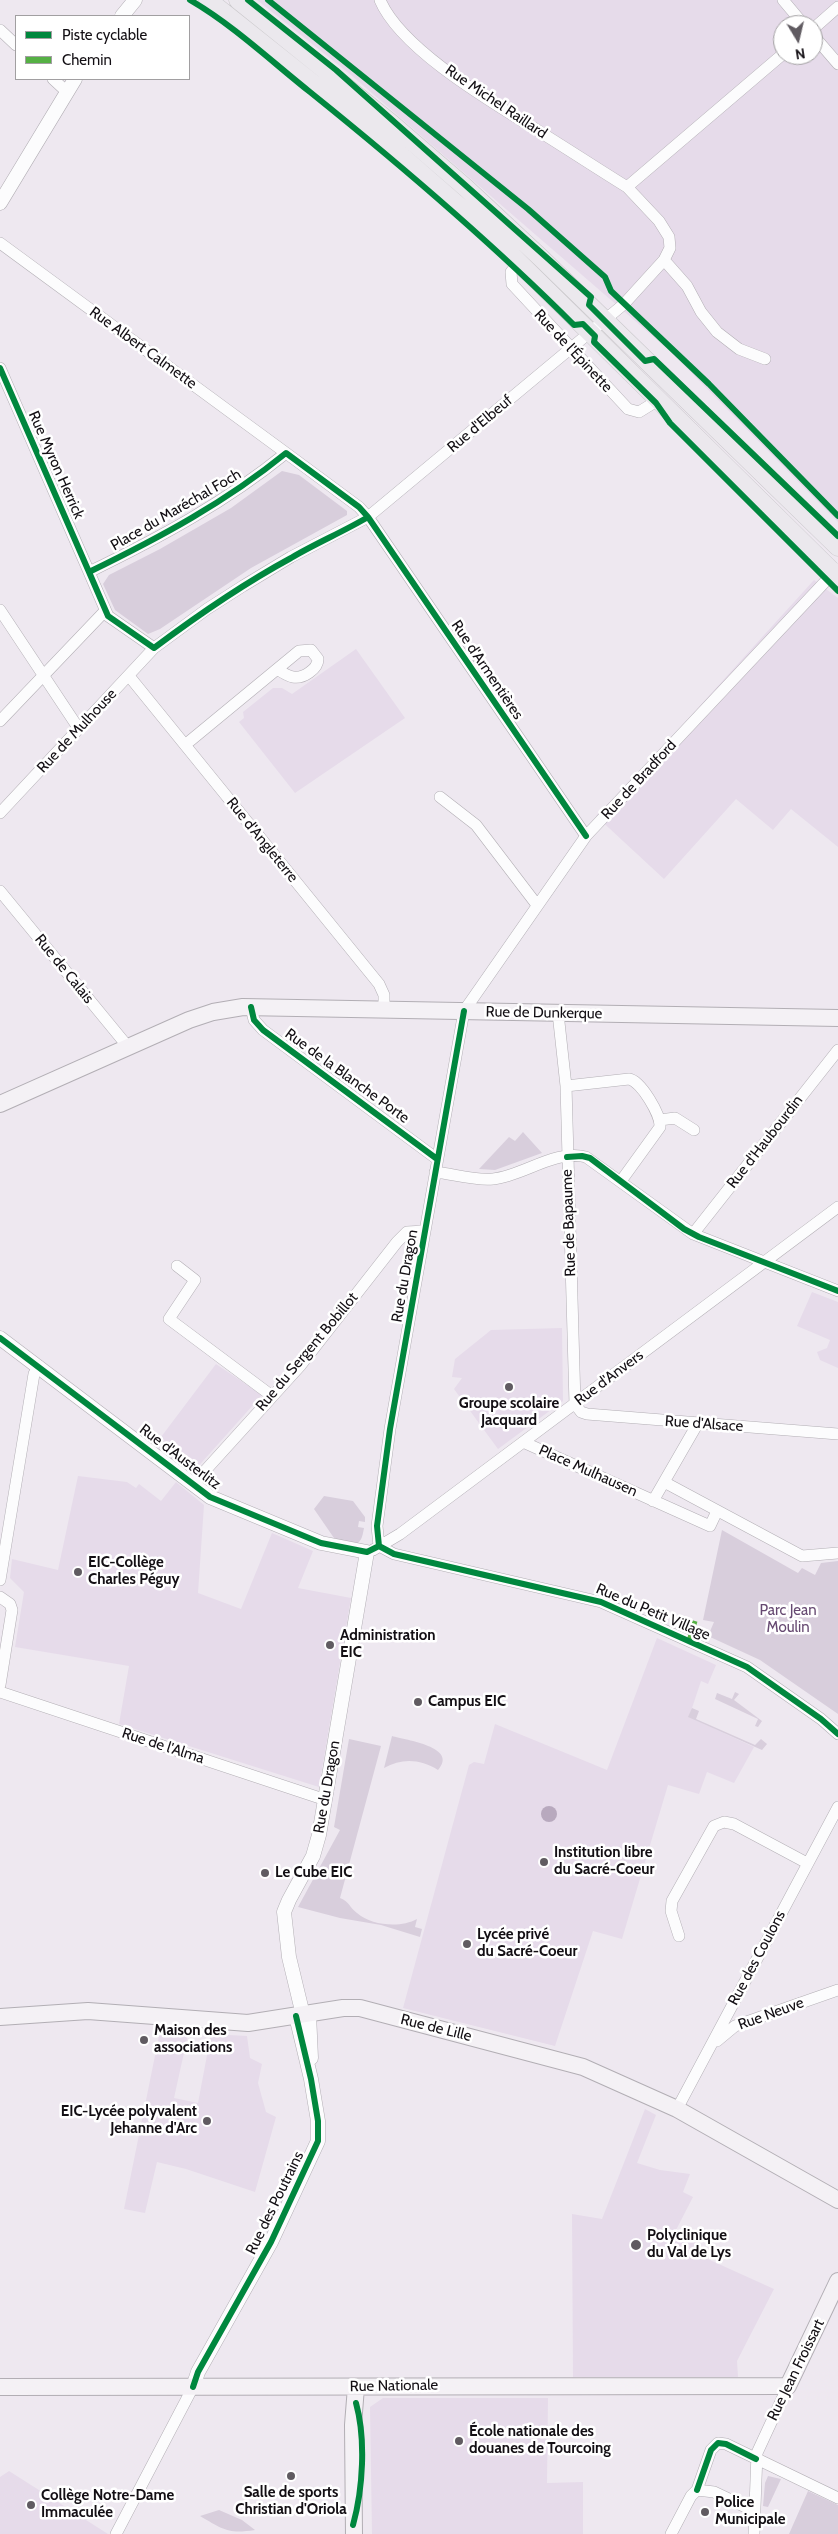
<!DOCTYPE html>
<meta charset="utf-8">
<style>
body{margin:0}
#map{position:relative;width:838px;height:2534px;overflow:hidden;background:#eee8f0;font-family:Cabin,sans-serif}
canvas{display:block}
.legend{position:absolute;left:15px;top:15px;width:175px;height:65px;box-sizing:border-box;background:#fff;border:1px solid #a19fa1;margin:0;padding:6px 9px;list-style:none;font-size:15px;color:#130f14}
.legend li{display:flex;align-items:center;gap:10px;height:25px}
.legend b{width:25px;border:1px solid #a19fa1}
.north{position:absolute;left:773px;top:15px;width:50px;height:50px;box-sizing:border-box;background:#fff;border:1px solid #a19fa1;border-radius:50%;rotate:171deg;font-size:14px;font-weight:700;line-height:20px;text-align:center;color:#130f14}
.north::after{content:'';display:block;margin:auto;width:18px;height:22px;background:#605b61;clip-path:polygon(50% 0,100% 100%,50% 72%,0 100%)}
</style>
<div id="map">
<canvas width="838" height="2534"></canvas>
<ul class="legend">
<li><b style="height:6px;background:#00873e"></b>Piste cyclable</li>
<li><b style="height:6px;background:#55b044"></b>Chemin</li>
</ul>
<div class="north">N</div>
</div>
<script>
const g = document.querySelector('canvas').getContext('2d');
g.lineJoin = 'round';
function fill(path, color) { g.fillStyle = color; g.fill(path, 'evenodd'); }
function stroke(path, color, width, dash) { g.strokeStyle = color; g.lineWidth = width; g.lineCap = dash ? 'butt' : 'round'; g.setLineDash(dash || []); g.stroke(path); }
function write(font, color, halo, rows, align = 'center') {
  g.font = font + ' Cabin,sans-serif'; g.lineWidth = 5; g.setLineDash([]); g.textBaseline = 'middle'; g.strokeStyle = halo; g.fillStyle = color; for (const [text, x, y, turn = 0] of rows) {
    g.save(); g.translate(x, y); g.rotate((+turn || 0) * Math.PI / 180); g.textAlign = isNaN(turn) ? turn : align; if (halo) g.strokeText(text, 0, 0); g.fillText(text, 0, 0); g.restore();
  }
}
const built = new Path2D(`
 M257,0H838V522L671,352L351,75ZM783,25H813V55H783Z
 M814,580L838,598V847L791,809L773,830L736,799L664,879L596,816L657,753Z
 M356,649L405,718L295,793L239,722L244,718L243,712L273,688H282L292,694Z
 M812,1292L838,1302V1368L820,1360L817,1352L827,1348L830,1340L797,1326Z
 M562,1328L563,1401L498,1449L454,1389L462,1378L452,1377L455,1359L491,1330Z
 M216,1364L262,1395L194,1471H189L155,1445Z
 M78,1476L127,1482L136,1488L139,1484L161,1501L176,1482L204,1505L198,1593L241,1609L272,1533L313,1551L298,1588L351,1598L319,1787L119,1724L129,1666L15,1647L24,1592L10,1578L12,1559L58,1570Z
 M657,1638L716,1665L708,1684L701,1681L689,1717L754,1747L734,1783L707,1772L699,1794L668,1785L622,1939L593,1931L555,2046L403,2008L469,1765L474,1762L484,1764L495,1724L607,1770Z
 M161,2026L189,2030L174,2098L198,2103L211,2034L247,2036L250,2058L262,2064L258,2083L266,2112L276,2117L255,2192L186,2169L157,2162L145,2213L124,2209Z
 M645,2109L656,2115L637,2163L660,2170L690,2174L683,2192L693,2197L676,2230L700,2234L701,2256L774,2289L737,2361L738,2377H573L572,2214L602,2219Z
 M383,2398H548L547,2483L583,2482V2534H372L370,2407Z
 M9,2471L108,2534H0V2477Z`);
const green = new Path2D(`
 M282,471L299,475L347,511V515L251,568L160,629L148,634L115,610L103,584L109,575L160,549L231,508Z
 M523,1132L542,1153L495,1170L479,1169L509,1137L515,1141Z
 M324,1496L353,1501L365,1517V1522L359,1521L358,1527L364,1528C362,1538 362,1542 352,1546L334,1538L314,1509Z
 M722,1530L798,1573L802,1568L815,1575L821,1563L838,1561V1714L760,1660L708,1636L714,1622L703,1620Z
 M735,1692L739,1694L734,1700L762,1721L758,1727L755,1726L758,1719L715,1699L717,1693L732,1699Z
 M692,1708L699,1711L696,1719L755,1745L761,1739L767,1744L762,1750L688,1717Z
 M392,1736C406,1740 459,1747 438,1770C420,1759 402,1758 384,1768Z
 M349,1739L381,1746L340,1898C350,1902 349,1907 357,1913C372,1926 401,1928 417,1919L415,1927L422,1929L420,1937L381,1925L340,1918L298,1907L340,1830L334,1827Z
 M768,2476L781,2479L768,2507L763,2506L765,2483Z
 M808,2491L838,2505V2534H789Z
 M219,2510L242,2520L255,2530C228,2534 224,2530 200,2516Z`);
const water = new Path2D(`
 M541 1814a8 8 0 1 1 16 0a8 8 0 1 1-16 0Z`);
const minor = new Path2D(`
 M380,0C401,50 495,104 540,132C569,150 598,169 627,187L783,54
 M783,0L804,25
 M813,29L838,7
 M0,30L16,45
 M813,35L838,64
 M53,79L66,91
 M0,243L286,453
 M664,260L687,286L701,312L717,332L739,349L765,359
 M520,261L511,272L512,284L628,409L639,412L660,399
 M0,368L89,572
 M0,610L79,729
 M154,648L108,616L89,572C159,538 226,502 286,453L359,507L368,517L586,836
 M129,676L379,984L384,995V1009
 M0,721L105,611
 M185,745L299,651L311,650L318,659C318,669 303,679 293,677C287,676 282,672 277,669
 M440,797L476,825L537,905
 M0,813L154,648L207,609L243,586L291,557L368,517L624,304L664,260L670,248L669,237L659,221L627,187
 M0,891L129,1048
 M251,1007L254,1020L263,1030L437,1159
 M558,1013L566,1086L575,1404
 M566,1086L629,1079C641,1081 661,1115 660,1127L621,1181
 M660,1120L675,1118L694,1130
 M435,1172C453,1174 475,1181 493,1179C523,1176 555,1149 586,1157L693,1234L838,1291
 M693,1234L838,1050
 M177,1266L195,1280L169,1319L272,1396
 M575,1404L581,1412L587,1414L838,1434
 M523,1442L710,1526L717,1511
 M664,1482L802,1556L838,1553
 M193,1484L300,1366L397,1242L407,1232L425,1231
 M653,1501L698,1423
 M379,1546L377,1526L390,1429L464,1011L586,836L837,569
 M379,1546L394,1554L601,1602L747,1667L821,1719L838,1734
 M373,1550L400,1534L838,1207
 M0,1580L34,1374L39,1366
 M0,1597L10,1604L12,1610L0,1685
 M0,1692L326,1800
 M679,1936L671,1911L672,1901L714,1826L724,1822L734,1824L807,1863
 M717,2041L735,2026L838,1990
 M677,2109L838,1807
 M697,2490L714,2492L754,2511
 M116,2534L193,2387
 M671,2534L691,2496L697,2490L711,2450L718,2443L726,2444L838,2498
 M754,2534L757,2453L788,2386`);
const tertiary = new Path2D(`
 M122,16L135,0
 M0,203L75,79
 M0,1338L210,1497L321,1543L367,1552L319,1835L313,1856L289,1900L284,1912L289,1957L303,2015
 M309,2014L311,2058
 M193,2387L198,2372L271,2242L318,2141V2121L311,2079L296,2016`);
const secondary = new Path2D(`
 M0,1104L189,1020L213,1012L243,1007L838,1018
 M0,2017L88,2011L248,2023L343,2008H360L583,2067L677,2109L838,2200
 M0,2387L788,2386L838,2281
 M354,2534L353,2425L356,2387`);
const primary = new Path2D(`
 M208,0L374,132L483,227L838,577
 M238,0L392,124L466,188L541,258L838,547`);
const quiet = new Path2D(`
 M689,1641L695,1621`);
const cycleway = new Path2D(`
 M190,0C233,25 271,61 310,92C402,166 491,242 574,325L583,324L595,336L594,342L656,403L670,423L838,591
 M248,0L336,70L591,297L589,305L645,361L654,359L838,536
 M268,0L528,209L605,277L611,291L709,384L838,516
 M0,368L89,572
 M368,517C343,532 316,543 291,558C243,584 198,615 154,648L108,616L89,572C159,538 226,502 286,453L359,507L368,517L586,836
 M251,1007L254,1020L263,1030L437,1159
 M567,1157L582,1156L590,1158L684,1229L699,1237L838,1291
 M0,1338L210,1497L321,1543L367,1552L379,1546
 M379,1546L377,1526L390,1429L464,1011
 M379,1546L394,1554L601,1602L747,1667L821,1719L838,1734
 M193,2387L198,2372L271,2242L318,2141V2121L311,2079L296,2016
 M697,2490L711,2450L718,2443L726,2444L756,2459
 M353,2525C363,2489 366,2439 356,2403`);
const markers = [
 [509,1387,5,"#605b61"],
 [78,1572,5,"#605b61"],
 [330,1645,5,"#605b61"],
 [418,1702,5,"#605b61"],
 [544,1862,5,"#605b61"],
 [265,1873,5,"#605b61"],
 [467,1944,5,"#605b61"],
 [144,2040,5,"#605b61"],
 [207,2121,5,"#605b61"],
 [636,2245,6,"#605b61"],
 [459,2441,5,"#605b61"],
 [291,2476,5,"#605b61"],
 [31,2505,5,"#605b61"],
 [705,2512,5,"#605b61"]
];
const streetNames = [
 ["Rue Michel Raillard",496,102,34],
 ["Rue Albert Calmette",143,348,36],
 ["Rue de l'Épinette",573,351,47],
 ["Rue d'Elbeuf",480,424,-40],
 ["Rue Myron Herrick",56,465,66],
 ["Place du Maréchal Foch",176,510,-30],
 ["Rue d'Armentières",487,670,56],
 ["Rue de Mulhouse",77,731,-47],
 ["Rue de Bradford",639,780,-47],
 ["Rue d'Angleterre",262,840,51],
 ["Rue de Calais",64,969,51],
 ["Rue de Dunkerque",544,1013,1],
 ["Rue de la Blanche Porte",347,1076,36],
 ["Rue d'Haubourdin",765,1142,-52],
 ["Rue de Bapaume",569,1223,-92],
 ["Rue du Dragon",405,1276,-80],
 ["Rue du Sergent Bobillot",307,1352,-50],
 ["Rue d'Anvers",609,1378,-37],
 ["Rue d'Alsace",704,1424,4],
 ["Rue d'Austerlitz",180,1457,37],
 ["Place Mulhausen",588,1471,24],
 ["Rue du Petit Village",653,1612,23],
 ["Rue de l'Alma",163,1746,18],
 ["Rue du Dragon",327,1787,-80],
 ["Rue des Coulons",757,1958,-62],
 ["Rue Neuve",771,2014,-20],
 ["Rue de Lille",436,2028,14],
 ["Rue des Poutrains",275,2203,-64],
 ["Rue Jean Froissart",796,2370,-64],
 ["Rue Nationale",394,2386,-1]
];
const poiNames = [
 ["Groupe scolaire",509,1404,"center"],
 ["Jacquard",509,1421,"center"],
 ["EIC-Collège",88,1563],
 ["Charles Péguy",88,1580],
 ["Administration",340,1636],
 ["EIC",340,1653],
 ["Campus EIC",428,1702],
 ["Institution libre",554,1853],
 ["du Sacré-Coeur",554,1870],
 ["Le Cube EIC",275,1873],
 ["Lycée privé",477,1935],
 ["du Sacré-Coeur",477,1952],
 ["Maison des",154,2031],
 ["associations",154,2048],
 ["EIC-Lycée polyvalent",197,2112,"right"],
 ["Jehanne d'Arc",197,2129,"right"],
 ["Polyclinique",647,2236],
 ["du Val de Lys",647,2253],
 ["École nationale des",469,2432],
 ["douanes de Tourcoing",469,2449],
 ["Salle de sports",291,2493,"center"],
 ["Christian d'Oriola",291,2510,"center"],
 ["Collège Notre-Dame",41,2496],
 ["Immaculée",41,2513],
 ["Police",715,2503],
 ["Municipale",715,2520]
];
const parkNames = [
 ["Parc Jean",788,1611],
 ["Moulin",788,1628]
];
fill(built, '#e6dbea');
fill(green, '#d8cedc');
fill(water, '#b8a9be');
stroke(minor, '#b2aeb4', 12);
stroke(tertiary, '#b2aeb4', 15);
stroke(secondary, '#b2aeb4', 18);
stroke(primary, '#c9c7ca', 19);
stroke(minor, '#fcfcfd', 11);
stroke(tertiary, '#fcfcfd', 14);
stroke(secondary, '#f4f1f5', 16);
stroke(primary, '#ebe8ed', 18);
stroke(quiet, '#55b044', 5, [10, 5]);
stroke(cycleway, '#00873e', 6);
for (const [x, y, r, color] of markers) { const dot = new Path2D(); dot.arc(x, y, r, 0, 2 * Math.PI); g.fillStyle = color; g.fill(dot); stroke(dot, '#fff', 2); }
write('15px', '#130f14', '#fff', streetNames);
write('bold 15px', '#130f14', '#fff', poiNames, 'left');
write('15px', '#664971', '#fff', parkNames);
</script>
